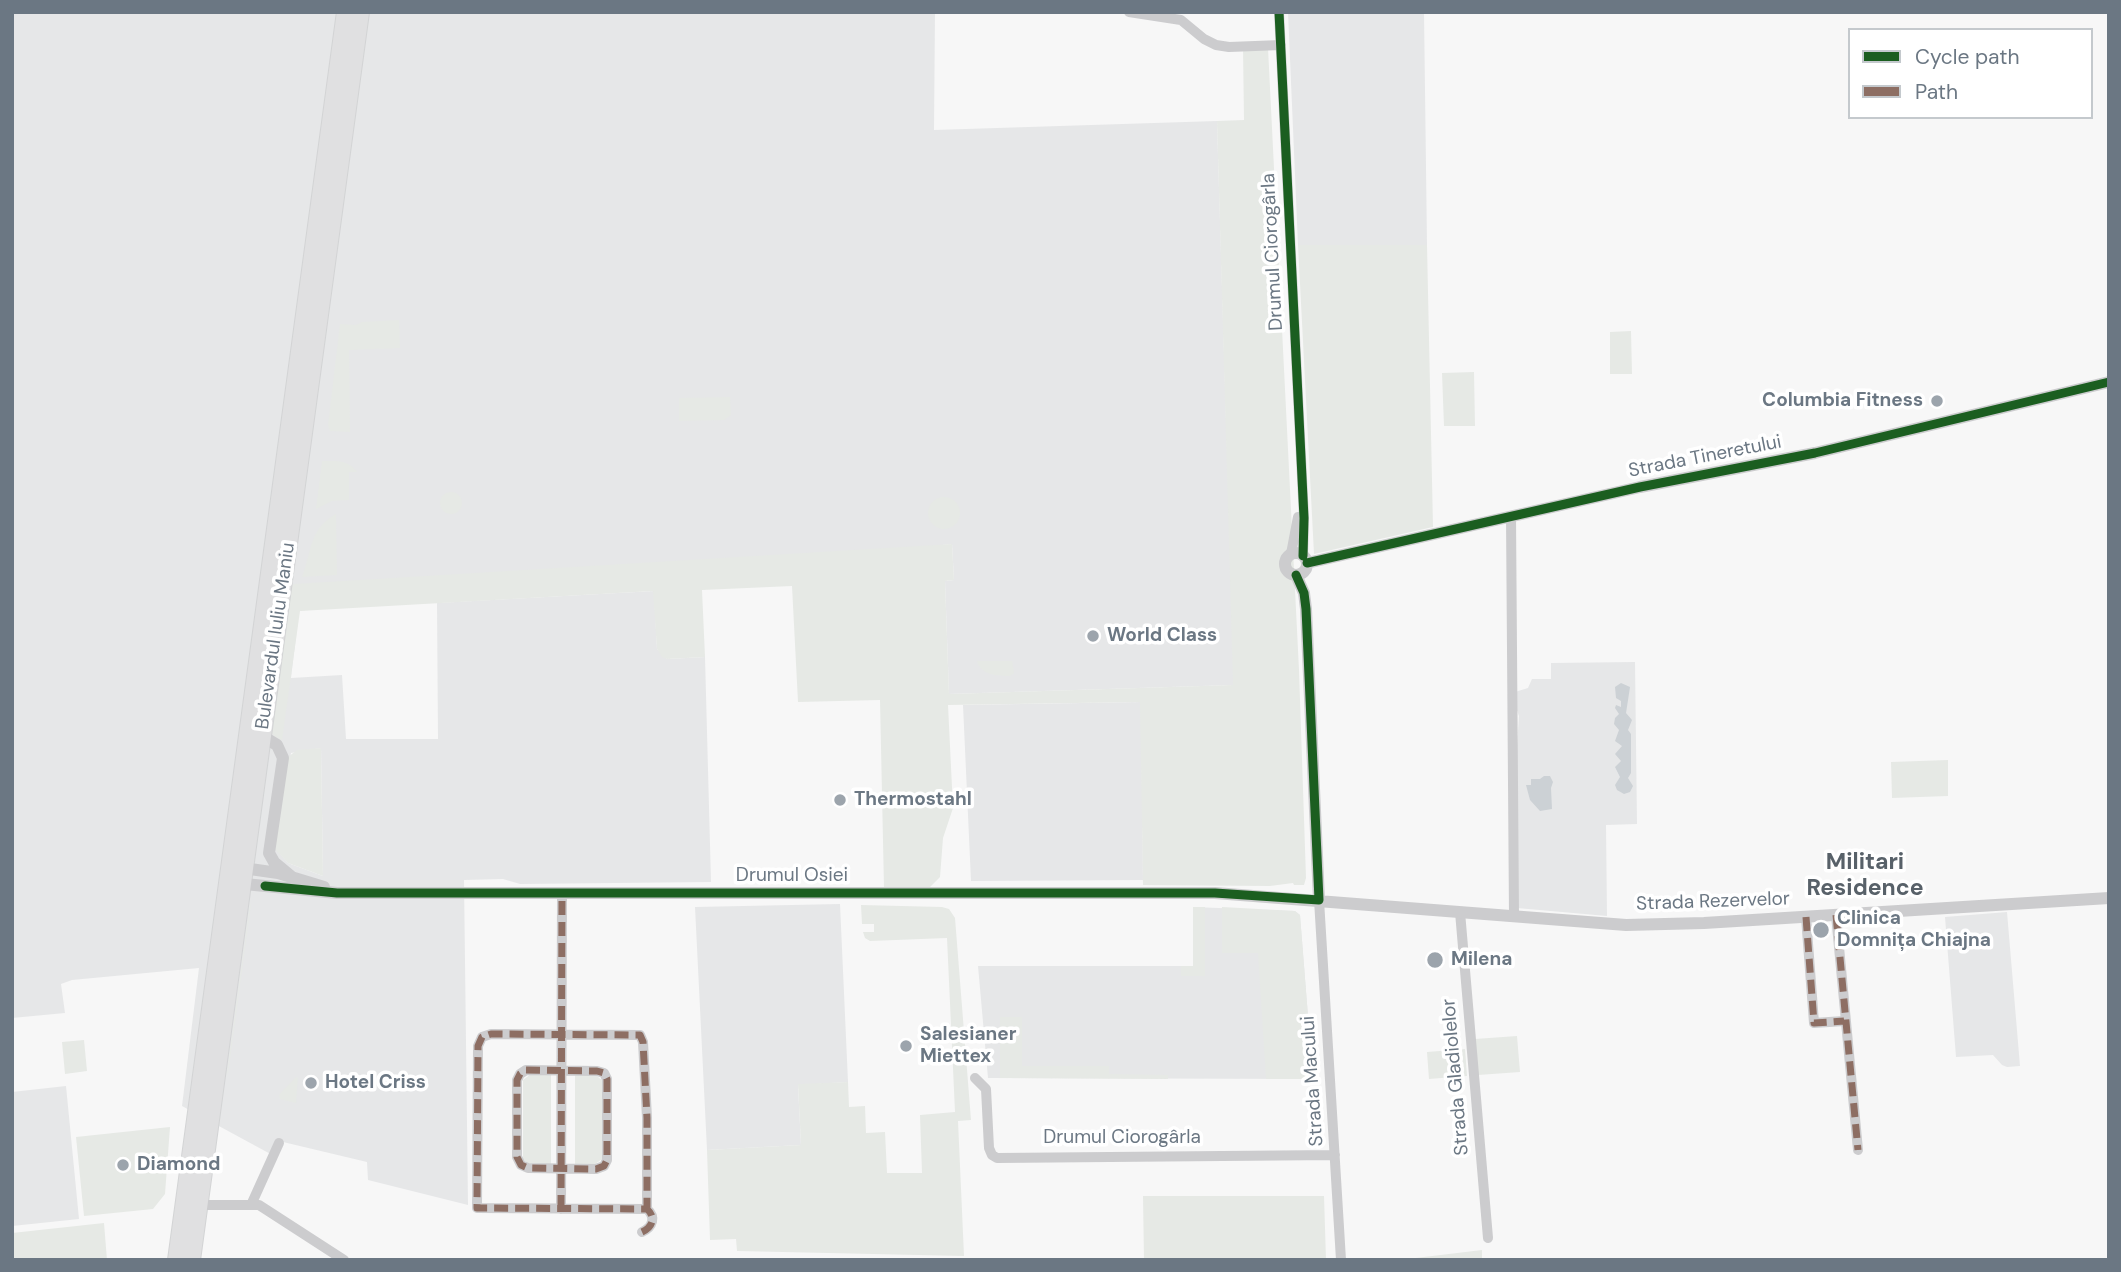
<!DOCTYPE html>
<meta charset="utf-8">
<style>
body{margin:0}
#map{position:relative;width:2121px;height:1272px;overflow:hidden;background:#f7f7f7;font-family:"DM Sans",sans-serif}
canvas{display:block}
.frame{position:absolute;inset:0;border:14px solid #6b7783;pointer-events:none}
.legend{position:absolute;left:1848px;top:28px;width:245px;height:91px;box-sizing:border-box;background:#fff;border:2px solid #c4c9cd;margin:0;padding:9px 12px;list-style:none;font-size:21px;color:#6b7783}
.legend li{display:flex;align-items:center;gap:14px;height:35px}
.legend b{width:35px;border:2px solid #c4c9cd}
</style>
<div id="map">
<canvas width="2121" height="1272"></canvas>
<div class="frame"></div>
<ul class="legend">
<li><b style="height:9px;background:#1b5e20"></b>Cycle path</li>
<li><b style="height:9px;background:#8d6e63"></b>Path</li>
</ul>
</div>
<script>
const g = document.querySelector('canvas').getContext('2d');
g.lineJoin = 'round';
function fill(path, color) { g.fillStyle = color; g.fill(path, 'evenodd'); }
function stroke(path, color, width, dash) { g.strokeStyle = color; g.lineWidth = width; g.lineCap = dash ? 'butt' : 'round'; g.setLineDash(dash || []); g.stroke(path); }
function write(font, color, halo, rows, align = 'center') {
  g.font = font + ' "DM Sans",sans-serif'; g.lineWidth = 7; g.setLineDash([]); g.textBaseline = 'middle'; g.strokeStyle = halo; g.fillStyle = color; for (const [text, x, y, turn = 0] of rows) {
    g.save(); g.translate(x, y); g.rotate((+turn || 0) * Math.PI / 180); g.textAlign = isNaN(turn) ? turn : align; if (halo) g.strokeText(text, 0, 0); g.fillText(text, 0, 0); g.restore();
  }
}
const built = new Path2D(`
 M12,12H935L934,130L1217,121L1234,685L949,694L945,581L954,580L952,544L299,611L291,678L342,675L346,739H438L437,603L654,591L657,649L667,659L705,657L711,882L520,884L503,879L464,880L468,1205L368,1180L367,1162L283,1142L276,1157L182,1106L199,968L72,980L61,984L65,1013L12,1018ZM321,748L323,876L288,863L278,851L291,753Z
 M1288,12H1424L1427,245H1298Z
 M1635,662L1637,824L1606,825L1607,916L1517,908L1516,761L1519,716L1515,705V692L1528,688L1532,679H1551V663Z
 M1141,702L1143,880L971,881L963,705Z
 M840,904L848,1082L798,1085L801,1145L707,1150L695,907Z
 M1193,907L1295,911L1300,915L1313,1079L988,1078L978,966H1193Z
 M2007,912L2020,1066L2007,1067L2002,1065L1993,1055L1956,1057L1945,917Z
 M66,1086L79,1219L12,1226V1092Z`);
const green = new Path2D(`
 M1243,48H1268L1299,670L1306,878L1304,885H1294L1293,883L1270,886L1143,885L1140,702L948,705L953,808L943,838L940,877L930,887L884,888L880,700L798,702L792,586L702,590L705,657L667,659L662,657L657,649L653,591L300,611L282,740L274,736L271,732L291,586L294,584L952,544L954,580L945,581L949,694L1233,685L1217,121L1244,120Z
 M1298,245H1427L1433,527L1314,554Z
 M399,320L400,348L349,350L350,432L330,431L328,425L340,324L356,325L362,322Z
 M1631,331L1632,374H1610V332Z
 M1474,372L1475,426H1444L1442,373Z
 M730,397L731,415L724,420L679,421V398Z
 M322,461C336,461 348,459 357,472H349V500L332,501L316,509Z
 M440 503a11 11 0 1 1 22 0a11 11 0 1 1-22 0Z
 M928 513a16 16 0 1 1 32 0a16 16 0 1 1-32 0Z
 M336,514L337,575L302,577C312,551 309,529 336,514Z
 M977,661H1012L1014,673L1010,676C997,676 981,675 977,661Z
 M321,748L323,876L288,863L275,849L288,757L297,750Z
 M1948,760V796L1892,798L1891,762Z
 M251,904L228,1073L227,1074L250,905Z
 M861,905L942,907L949,909L955,918L971,1120L958,1121L964,1256L737,1251L736,1239L710,1240L707,1150L801,1145L798,1084L848,1082L849,1107L865,1106L866,1133L885,1132L887,1173H922L920,1115L955,1112L947,938L870,941L865,938L863,932H874V924H862Z
 M1193,907H1205V976H1181V966H1193Z
 M1222,907L1295,911L1300,915L1313,1079H1266L1258,953H1222Z
 M1000,1017H1022V1066H1109V1074L1168,1075V1079L1000,1078Z
 M1517,1036L1520,1072L1478,1075L1475,1039Z
 M84,1040L87,1071L65,1074L62,1042Z
 M1465,1049L1467,1076L1429,1079L1427,1052Z
 M531,1074H551V1165L527,1163L523,1159V1080Z
 M575,1074H594L602,1080V1159L594,1165H575Z
 M298,1077L296,1103L280,1099L279,1095L295,1078Z
 M170,1127L165,1194L153,1209L84,1216L76,1137Z
 M1143,1196H1324L1326,1260H1144Z
 M104,1223L107,1260H12V1233Z
 M1482,1250V1260H1399Z`);
const water = new Path2D(`
 M1621,683L1630,687L1626,713L1632,720L1628,730L1631,734V773L1628,778L1633,786L1630,792L1624,794L1617,790L1615,785L1620,777L1615,767L1621,761L1615,754L1622,746L1615,741L1619,730L1614,724L1615,718L1619,714L1615,708L1616,705L1621,707V701L1616,698L1615,687Z
 M1544,776H1550L1553,782L1551,788L1552,809L1540,811L1530,800L1526,785H1531V779H1540Z`);
const minor = new Path2D(`
 M1129,12L1181,20L1204,39L1216,45L1229,47L1281,45
 M1279,12L1304,518L1303,556
 M1511,516L1514,916
 M1291,554L1298,517
 M1319,900L1341,1260
 M1460,912L1488,1238
 M1836,915L1858,1150
 M1806,917L1814,1023L1844,1021
 M526,1070L597,1071L604,1073L607,1079V1160L604,1166L596,1169L528,1168L521,1165L517,1157V1080L520,1074Z
 M975,1078L986,1089L989,1148L992,1155L997,1158L1335,1155
 M199,1205H259L344,1260
 M251,1205L279,1143
 M561,1209L562,893
 M642,1232C653,1227 656,1217 647,1209L477,1208L478,1046L482,1037L491,1034L640,1035L643,1042L647,1118V1209`);
const tertiary = new Path2D(`
 M1285 564a11 11 0 1 1 22 0a11 11 0 1 1-22 0Z
 M1307,563L1640,487L1815,453L2109,382
 M1296,575L1304,593L1306,609L1319,900
 M262,736L277,745L283,758L269,853L274,862L292,877
 M236,867L278,873L324,887
 M234,883L337,893H1215L1626,925L1704,923L2109,898`);
const primary = new Path2D(`
 M176,1260L345,12
 M192,1260L361,12`);
const quiet = new Path2D(`
 M1836,915L1858,1150
 M1806,917L1814,1023L1844,1021
 M526,1070L597,1071L604,1073L607,1079V1160L604,1166L596,1169L528,1168L521,1165L517,1157V1080L520,1074Z
 M561,1209L562,893
 M642,1232C653,1227 656,1217 647,1209L477,1208L478,1046L482,1037L491,1034L640,1035L643,1042L647,1118V1209`);
const cycleway = new Path2D(`
 M1279,12L1304,518L1303,556
 M1307,563L1640,487L1815,453L2109,382
 M265,886L337,893H1215L1319,900L1306,609L1304,593L1296,575`);
const markers = [
 [1937,401,7,"#9ca4ac"],
 [1093,636,7,"#9ca4ac"],
 [840,800,7,"#9ca4ac"],
 [1821,930,9,"#9ca4ac"],
 [1435,960,9,"#9ca4ac"],
 [906,1046,7,"#9ca4ac"],
 [311,1083,7,"#9ca4ac"],
 [123,1165,7,"#9ca4ac"]
];
const streetNames = [
 ["Drumul Ciorogârla",1273,252,-93],
 ["Strada Tineretului",1705,457,-11],
 ["Bulevardul Iuliu Maniu",276,636,-82],
 ["Drumul Osiei",792,876],
 ["Strada Rezervelor",1713,902,-2],
 ["Strada Gladiolelor",1456,1077,-95],
 ["Strada Macului",1313,1081,-94],
 ["Drumul Ciorogârla",1122,1138]
];
const poiNames = [
 ["Columbia Fitness",1923,401,"right"],
 ["World Class",1107,636],
 ["Thermostahl",854,800],
 ["Clinica",1837,919],
 ["Domnița Chiajna",1837,941],
 ["Milena",1451,960],
 ["Salesianer",920,1035],
 ["Miettex",920,1057],
 ["Hotel Criss",325,1083],
 ["Diamond",137,1165]
];
const quarterNames = [
 ["Militari",1865,863],
 ["Residence",1865,889]
];
fill(built, '#e6e7e8');
fill(green, '#e6e9e5');
fill(water, '#ccd1d5');
stroke(primary, '#d3d4d5', 18);
stroke(minor, '#ccccce', 10);
stroke(tertiary, '#ccccce', 12);
stroke(primary, '#e0e0e1', 16);
stroke(quiet, '#8d6e63', 7, [14, 7]);
stroke(cycleway, '#1b5e20', 9);
for (const [x, y, r, color] of markers) { const dot = new Path2D(); dot.arc(x, y, r, 0, 2 * Math.PI); g.fillStyle = color; g.fill(dot); stroke(dot, '#fff', 2.5); }
write('19px', '#6b7783', '#fff', streetNames);
write('bold 19px', '#6b7783', '#fff', poiNames, 'left');
write('bold 23px', '#586169', '#fff', quarterNames);
</script>
